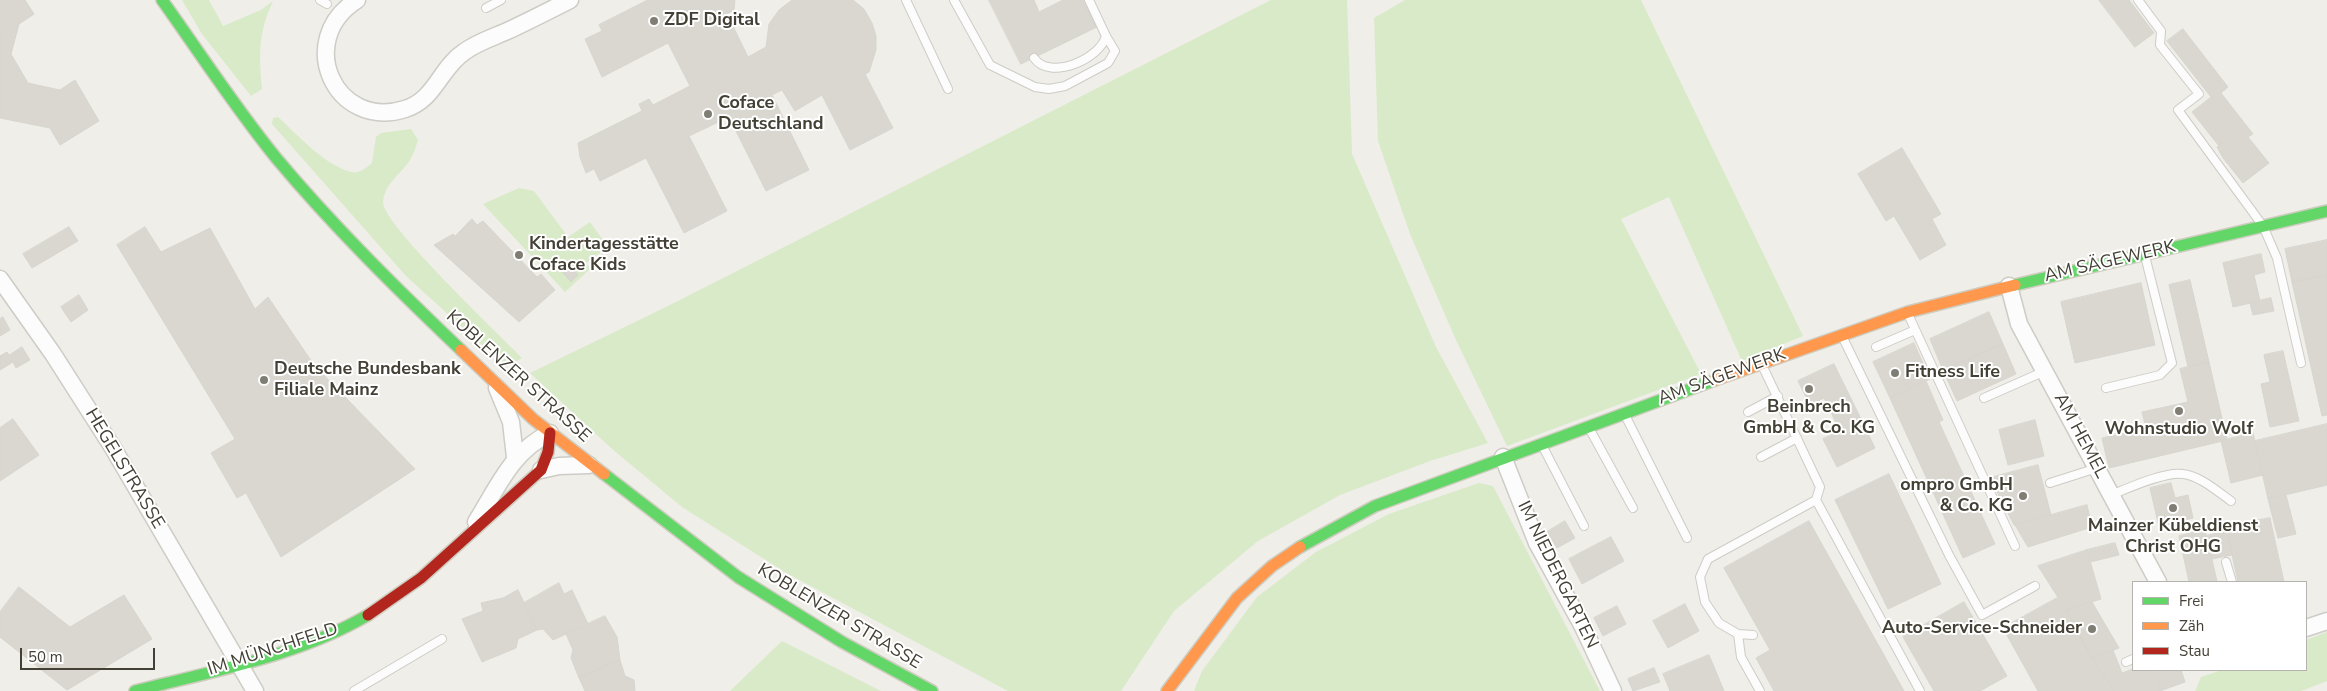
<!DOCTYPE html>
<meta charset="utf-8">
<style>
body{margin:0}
#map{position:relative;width:2327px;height:691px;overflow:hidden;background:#efeee8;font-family:"Nunito Sans",sans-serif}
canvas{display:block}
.legend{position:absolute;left:2132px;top:581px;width:175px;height:90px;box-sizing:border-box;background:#fff;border:1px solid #b4b3ae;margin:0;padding:6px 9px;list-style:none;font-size:15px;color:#444035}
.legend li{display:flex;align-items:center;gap:10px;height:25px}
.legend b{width:25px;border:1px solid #b4b3ae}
.scale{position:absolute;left:20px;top:648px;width:135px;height:22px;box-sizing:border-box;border:2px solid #444035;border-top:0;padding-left:6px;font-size:15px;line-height:18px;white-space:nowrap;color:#444035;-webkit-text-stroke:4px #fff;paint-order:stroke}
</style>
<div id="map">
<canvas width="2327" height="691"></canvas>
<ul class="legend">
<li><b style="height:6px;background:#63d668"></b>Frei</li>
<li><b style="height:6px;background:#ff974d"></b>Zäh</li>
<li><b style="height:6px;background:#b3261e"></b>Stau</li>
</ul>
<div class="scale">50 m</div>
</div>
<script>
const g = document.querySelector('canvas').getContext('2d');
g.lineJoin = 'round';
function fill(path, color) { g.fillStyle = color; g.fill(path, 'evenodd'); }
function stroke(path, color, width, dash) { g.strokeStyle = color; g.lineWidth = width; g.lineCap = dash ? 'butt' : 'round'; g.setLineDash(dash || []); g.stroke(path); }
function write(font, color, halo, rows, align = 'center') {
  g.font = font + ' "Nunito Sans",sans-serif'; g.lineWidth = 4; g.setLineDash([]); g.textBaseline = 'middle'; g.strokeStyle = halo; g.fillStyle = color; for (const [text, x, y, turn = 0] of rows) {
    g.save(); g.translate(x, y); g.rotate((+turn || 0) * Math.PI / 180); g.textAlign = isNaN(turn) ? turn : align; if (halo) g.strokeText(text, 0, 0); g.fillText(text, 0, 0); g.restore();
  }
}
const green = new Path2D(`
 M182,0H209L223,26L261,10L273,1C258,33 259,55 262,89L251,96L202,34Z
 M1271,0H1347L1352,154L1436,347L1488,443L1430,461L1340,495L1258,541L1174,611L1121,691H1008L788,574L682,507L611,448L530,373L668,306Z
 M1405,0H1641L1803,336L1742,361L1669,197L1621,219L1701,374L1507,446L1456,340L1410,234L1378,141L1374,18Z
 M278,117C298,135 324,165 351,172C359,174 366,168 372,163L376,137L381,133L411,129L418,140C416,146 414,153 411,158C402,174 385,182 383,202C382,224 501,336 522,358L506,367L406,276L272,124L273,118Z
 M519,188L534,191L568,237L590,222L608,247L586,263L590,269L565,292L483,204Z
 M1479,483L1493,486L1600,691H1194L1202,671L1257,597L1316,552L1389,514Z
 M2327,632V681L2301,691H2195L2201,677L2222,670H2306V640Z
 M782,641L881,691H730Z`);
const building = new Path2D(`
 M0,0H25L34,14L19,24L11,54L28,83L60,90L75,80L99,121L60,145L50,128L0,118Z
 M648,0H735L734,10L727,14L748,57L766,47L769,24L779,10L792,0H853L864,9L872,23L876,36V50L869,72L865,74L893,128L850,150L822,95L795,111L782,90L772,95L809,170L766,191L729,117L689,136L727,211L684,233L646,158L600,181L594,169L586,173L580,157L578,143L642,111L639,104L649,99L653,105L690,86L668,43L602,77L585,39L602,31L599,25Z
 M989,0H1034L1039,12L1063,0H1083L1097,27L1021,64Z
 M2099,0H2129L2154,33L2135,47Z
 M2183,29L2228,87L2221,93L2253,134L2248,137L2269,163L2243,183L2223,158L2217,147L2219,146L2192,112L2211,97L2167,41Z
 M1902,148L1941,214L1932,219L1946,245L1920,260L1894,216L1886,221L1858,174Z
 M472,219L477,225L483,221L537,277L541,274L555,290L519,322L434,245L453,234L455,236Z
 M69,227L78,241L32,268L23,254Z
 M145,227L161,252L210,228L255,309L268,297L314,365L415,469L281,557L246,493L237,498L211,453L235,439L117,245Z
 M2327,240V275L2292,282L2285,249Z
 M2261,254L2265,272L2254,275L2260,301L2233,307L2223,263Z
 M571,267L578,275L571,282L563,273Z
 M2327,275V415L2322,416L2292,282Z
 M2190,280L2209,362L2188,367L2169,285Z
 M2141,283L2155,345L2075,363L2061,302Z
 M79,295L88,310L71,322L61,307Z
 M2271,298L2274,311L2253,315L2250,303Z
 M1989,312L2003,344L1943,370L1930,339Z
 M3,317L10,330L0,336V319Z
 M1914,343L1930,379L1890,398L1873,362Z
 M2003,344L2016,374L1957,401L1943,370Z
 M22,347L30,360L16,368L13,362L0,370V356L7,352L9,355Z
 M2283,351L2299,421L2270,427L2261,384L2270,382L2264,355Z
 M2209,362L2227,440L2109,468L2102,438L2146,428L2142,412L2188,402L2180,369Z
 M1834,364L1862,421L1840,431L1824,398L1810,405L1798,381Z
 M1926,381L1943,420L1939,422L1995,544L1963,558L1890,398Z
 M13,419L39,455L0,481V428Z
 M2035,420L2044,456L2008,465L1999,430Z
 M1862,421L1875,448L1837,467L1823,439Z
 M2327,424V485L2268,499L2255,441Z
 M2253,433L2263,475L2231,483L2221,441Z
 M2038,465L2051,515L2014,525L1990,478Z
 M1889,474L1941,584L1888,609L1835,500Z
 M2171,483L2175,498L2188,495L2193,518L2159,527L2150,488Z
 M2286,495L2296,534L2278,538L2268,499Z
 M2087,505L2092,527L2028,547L2015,525Z
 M2270,518L2284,582H2238L2226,527Z
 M1565,521L1575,538L1557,548L1547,532Z
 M1809,521L1904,691H1774L1756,658L1770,650L1724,568Z
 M2205,530L2217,581L2189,582L2179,536Z
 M2227,531L2232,555L2212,559L2206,536Z
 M1611,537L1624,561L1582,584L1569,559Z
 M2115,543L2119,555L2090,562L2087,550Z
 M2087,550L2101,599L2066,610L2038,566Z
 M559,583L564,594L572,590L588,624L553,640L543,629L537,630L524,603Z
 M19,587L70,627L124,595L152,639L67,690L0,637V612Z
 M518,590L537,630L518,639L516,648L482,662L462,619L483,611L481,603L503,598Z
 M2059,597L2092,658L2114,691H2038L2003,628Z
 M1964,602L2007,676L1980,691H1934L1903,637Z
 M2092,602L2119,648L2092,658L2066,610Z
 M1685,604L1699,631L1668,648L1653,621Z
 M1617,606L1626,624L1603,636L1594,618Z
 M605,616L617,637L620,660L579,678L571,658L573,650L566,634Z
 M2113,650L2122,673L2133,669L2152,670L2160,691H2114L2092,658Z
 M1709,655L1724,691H1670L1663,674Z
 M620,660L625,676L634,680L635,691H585L579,678Z
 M1654,668L1660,682L1633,691L1628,679Z
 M2153,670H2181L2185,682L2160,691Z`);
const lane = new Path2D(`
 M320,0L327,4
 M906,0L948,89
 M954,0L990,65L1035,87L1049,89L1065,86L1108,63L1115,51L1106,36
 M2138,0L2161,31L2160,45L2199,94L2178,110L2263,226L2277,258L2301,363
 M486,8L501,0
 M1034,58C1050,81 1100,59 1106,36L1089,0
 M1908,314L2015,546
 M1842,336L1949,555L1982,615L2035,586
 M1876,347L1915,330
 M2106,388L2160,375L2172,363L2145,256
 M1984,398L2045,371
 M1748,412L1778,396
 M1625,415L1687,538
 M1589,428L1633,508
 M1543,447L1584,526
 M1761,457L1797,438
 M2050,483L2097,468
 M2111,495C2128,488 2166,471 2183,474C2200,476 2217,491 2231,501
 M1816,500L1920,691
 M2226,562L2232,582
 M1738,634L1741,657L1760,691
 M1753,635L1738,634L1719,623L1705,602L1700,577L1708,559L1816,500L1820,487L1762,365
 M2126,662L2133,659
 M354,691L442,639`);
const street = new Path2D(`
 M357,0C294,40 335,131 405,109C435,100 440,68 464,52C476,43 491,38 505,32C527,22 548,11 570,0
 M0,279L53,354L113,448L255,691
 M2009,286L2019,324L2158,582
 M497,388L511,422L515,457
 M1503,457L1537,543L1583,627L1613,691
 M541,470L559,466L589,465
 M476,522C498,487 512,451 550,433
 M2306,628L2327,621`);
const fast = new Path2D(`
 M162,0C200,53 236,109 277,159C334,227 397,289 461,350
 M2015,285L2327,211
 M604,474L738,577L842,642L932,691
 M1300,547L1375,506L1715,380
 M135,691C213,671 298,656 368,615`);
const slow = new Path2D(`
 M461,350L533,419L604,474
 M1715,380L1908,312L2015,285
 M1167,691L1237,598L1272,566L1300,547`);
const jam = new Path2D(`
 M368,615L421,578L541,470L548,452L550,433`);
const markers = [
 [654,21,5,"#807d74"],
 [708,114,5,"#807d74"],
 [519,255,5,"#807d74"],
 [1895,373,5,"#807d74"],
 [264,380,5,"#807d74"],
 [1809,389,5,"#807d74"],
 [2179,411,5,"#807d74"],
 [2023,496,5,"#807d74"],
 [2173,508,5,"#807d74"],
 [2092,629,5,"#807d74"]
];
const poiNames = [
 ["ZDF Digital",664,21],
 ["Coface",718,104],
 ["Deutschland",718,125],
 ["Kindertagesstätte",529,245],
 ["Coface Kids",529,266],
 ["Deutsche Bundesbank",274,370],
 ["Filiale Mainz",274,391],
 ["Fitness Life",1905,373],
 ["Beinbrech",1809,408,"center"],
 ["GmbH & Co. KG",1809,429,"center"],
 ["Wohnstudio Wolf",2179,430,"center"],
 ["ompro GmbH",2013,486,"right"],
 ["& Co. KG",2013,507,"right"],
 ["Mainzer Kübeldienst",2173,527,"center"],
 ["Christ OHG",2173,548,"center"],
 ["Auto-Service-Schneider",2082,629,"right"]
];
const streetNames = [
 ["AM SÄGEWERK",2110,262,-13],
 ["KOBLENZER STRASSE",518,377,42],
 ["AM SÄGEWERK",1722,377,-20],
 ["AM HEMEL",2080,436,62],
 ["HEGELSTRASSE",124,469,59],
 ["IM NIEDERGARTEN",1557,575,64],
 ["KOBLENZER STRASSE",839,617,31],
 ["IM MÜNCHFELD",273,650,-18]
];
fill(green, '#d8eac8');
fill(building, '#d9d7d0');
stroke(building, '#d7d5ce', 1);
stroke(lane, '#cdccc6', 10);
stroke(street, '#cdccc6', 19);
stroke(fast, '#ceccbf', 14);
stroke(slow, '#ceccbf', 14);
stroke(jam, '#ceccbf', 14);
stroke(lane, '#fdfcfc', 8);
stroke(street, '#fdfcfc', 16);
stroke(fast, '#63d668', 11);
stroke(slow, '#ff974d', 11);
stroke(jam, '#b3261e', 11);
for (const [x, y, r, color] of markers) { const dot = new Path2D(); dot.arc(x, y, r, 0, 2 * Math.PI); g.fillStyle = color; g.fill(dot); stroke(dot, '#fff', 2); }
write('bold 18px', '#444035', '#fff', poiNames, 'left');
write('18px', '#444035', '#fff', streetNames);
</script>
